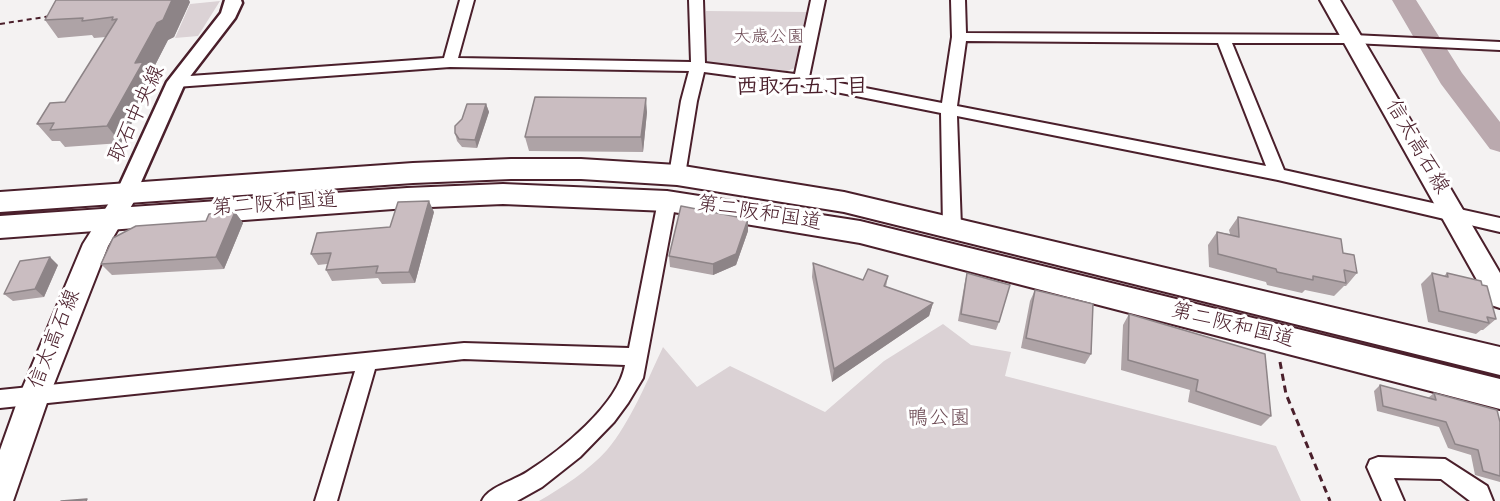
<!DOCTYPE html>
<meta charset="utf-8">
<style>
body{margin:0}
canvas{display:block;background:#f4f2f2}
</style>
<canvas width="1500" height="501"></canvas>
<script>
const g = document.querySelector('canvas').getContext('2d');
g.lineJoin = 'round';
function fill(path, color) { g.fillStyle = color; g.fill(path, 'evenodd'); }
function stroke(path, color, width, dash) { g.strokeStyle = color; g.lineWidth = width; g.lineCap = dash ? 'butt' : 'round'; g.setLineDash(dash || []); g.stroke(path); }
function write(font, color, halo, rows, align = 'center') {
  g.font = font + ' Dekko,"Klee One",sans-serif'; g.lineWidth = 6; g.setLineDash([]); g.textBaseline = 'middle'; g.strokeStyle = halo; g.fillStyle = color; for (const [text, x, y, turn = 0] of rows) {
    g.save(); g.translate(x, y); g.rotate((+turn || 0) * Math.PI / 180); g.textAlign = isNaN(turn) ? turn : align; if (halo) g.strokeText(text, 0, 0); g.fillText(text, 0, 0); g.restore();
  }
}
const green = new Path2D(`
 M220,1L198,36L175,38L190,4Z
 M706,11L809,12L795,68L787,71L709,64L705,59Z
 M943,324L971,345L1011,352L1005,376L1276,446L1301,501H539C563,487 588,471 607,450C630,423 648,379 663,347L697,387L730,366L825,412L884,361Z`);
const river = new Path2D(`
 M1392,0H1416L1462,73L1500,122V152L1490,149L1441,84Z`);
const pathFar1 = new Path2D(`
 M0,24L51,16`);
const path = new Path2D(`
 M1280,362L1286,394L1330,501`);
const minor = new Path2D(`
 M460,0H474L458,58L691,62L689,0H703L705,63L795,74L811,0H825L809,77L942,103L952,37L951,0H965L966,33L1353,35L1500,42V50L1353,43H1232L1284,170L1500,218V232L1278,180L957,116L961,227L958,232L952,234L946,232L943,227L941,113L801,85L704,72L697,101L685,175L683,179H671L669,175L681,101L689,71L450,67L176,87L169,82L176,77L444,58ZM966,41L1218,43L1266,166L957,106Z
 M667,195L673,197L676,201L643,378L628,403L614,422L580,457L542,487L517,501H482C488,487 513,481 527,472C560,451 618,405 625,365L464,359L375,369L337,501H315L355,371L0,408V390L464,343L629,348L658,201L661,197Z
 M1378,457L1445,459L1487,486L1493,501H1470L1441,479L1394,478L1404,501H1382L1367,467L1370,460Z`);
const tertiary = new Path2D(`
 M225,0H241L242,3L235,18L185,83L134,198L127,201L120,198L116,193L167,82L221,13Z`);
const secondary = new Path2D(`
 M1320,0H1340L1500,273V308L1491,305Z
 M127,184L135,187L139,193L108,246L50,394L13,501H0V450L20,394L83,244L119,187Z`);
const trunk = new Path2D(`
 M511,159H581L677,165L844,192L1500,347V375L844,212L677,185L581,179H511L413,183L0,212V192L413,163Z
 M503,184L667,191L860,221L1500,379V409L860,243L667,211L503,204L407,208L0,238V216L407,188Z`);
const wall = new Path2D(`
 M190,2L174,37L168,40L151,73L155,80L121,143L65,147L60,141H52L37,124L65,102L106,37L94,38L92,35L58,38L45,20Z
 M486,104L489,112L477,148L462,147L457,141L455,133Z
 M647,112L643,152L529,151L525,137Z
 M235,212L243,223L224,269L112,275L101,264L206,221Z
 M434,212L415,283L382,284L378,278L332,281L326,270L327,264L318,265L311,254Z
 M1238,217L1343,253L1357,273L1346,286H1344L1334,296L1305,290L1302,293L1267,285L1266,282L1209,267L1208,245L1217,232L1230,234L1229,230Z
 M748,231L736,265L713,275L670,267L669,256Z
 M813,263L863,280L888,276L886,287L933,303L929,316L832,382L812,277Z
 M58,265L44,297L13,301L4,294Z
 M967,273L999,322L996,330L958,321L965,281Z
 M1432,273L1444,276L1447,273L1496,319L1483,330H1481L1476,334L1428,322L1421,284Z
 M1035,290L1091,354L1085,364L1021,348L1030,301Z
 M1129,314L1271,416L1261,426L1188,402L1190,390L1121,370L1123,325Z
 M1380,385L1428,398L1434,393L1500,422V482L1475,475L1471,455L1448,448L1439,427L1377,411L1374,391Z`);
const shadedWall = new Path2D(`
 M172,0H189L190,2L174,37L168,40L151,73L155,80L121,143L107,126L135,63L157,23Z
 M646,98L647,112L643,152L641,137Z
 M486,104L489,112L477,148L475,140Z
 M429,201L434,212L415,283L409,272Z
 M235,212L243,223L224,269L216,257Z
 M748,219V231L736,265L713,275V264Z
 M50,257L58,265L44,297L35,289Z
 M933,303L929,316L832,382L834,369Z`);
const building = new Path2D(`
 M56,0H172L163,20L157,23L135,63L143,62L107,126L50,130L54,123L37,124L50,103L65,102L117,19L112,20L113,17L82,21L83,18L45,20Z
 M535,97L646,98L641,137H525Z
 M467,104H486L475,140L459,139L455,133V126L462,119Z
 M429,201L409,272L376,273L378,266L326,270L331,253L311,254L317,233L390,227L398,202Z
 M681,206L748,219L736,254L713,264L669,256Z
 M235,212L216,257L101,264L113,238L136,226L206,221L209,214Z
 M1238,217L1341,239L1343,253L1354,255L1357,273L1344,270L1346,283L1313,276V280L1277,272L1276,269L1218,254L1217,232L1239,237Z
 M50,257L35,289L4,294L20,261Z
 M813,263L863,280L868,269L888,276L884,286L933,303L834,369Z
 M967,273L1010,285L999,322L961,314Z
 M1432,273L1448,277L1447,273L1481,281L1482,285L1487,286L1496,319L1487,317L1489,323L1439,311Z
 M1035,290L1093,304L1091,354L1026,338Z
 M1129,314L1265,354L1271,416L1196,391L1198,380L1128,360Z
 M1380,385L1436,400L1434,393L1497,410L1500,422V476L1483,471L1478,450L1455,444L1446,422L1383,406Z
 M87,499L86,501H61Z`);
const farParknames = [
 ["大歳公園",769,40]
];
const streetNames = [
 ["取石中央線",139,115,-65],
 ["信太高石線",1415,148,60],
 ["第二阪和国道",275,207,-4],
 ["第二阪和国道",759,216,9],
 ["第二阪和国道",1232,328,14],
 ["信太高石線",57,340,-68]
];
const parkNames = [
 ["鴨公園",939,421]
];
const neighbourhoodNames = [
 ["西取石五丁目",802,90]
];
fill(green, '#dbd2d5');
fill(river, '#baa9ae');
stroke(minor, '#4a1f2b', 4);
stroke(tertiary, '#4a1f2b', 5);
stroke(secondary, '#4a1f2b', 4);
stroke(trunk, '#4a1f2b', 4);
stroke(pathFar1, '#4a1f2b', 2, [5, 4]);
stroke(path, '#4a1f2b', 3, [7, 5]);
fill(minor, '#fff');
fill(tertiary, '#fff');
fill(secondary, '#fff');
fill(trunk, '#fff');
fill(wall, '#aea3a6');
fill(shadedWall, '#8d8487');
fill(building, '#cabdc1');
stroke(building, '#8d8487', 1.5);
write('18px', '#6e4c56', '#fff', farParknames);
write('21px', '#4a1f2b', '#fff', streetNames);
write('21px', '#6e4c56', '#fff', parkNames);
write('bold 22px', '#4a1f2b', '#fff', neighbourhoodNames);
</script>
